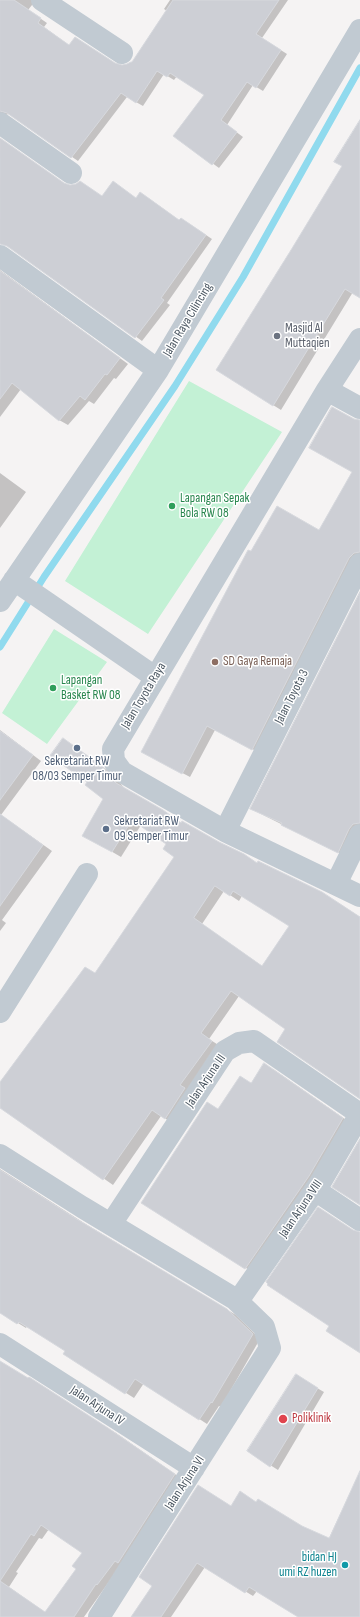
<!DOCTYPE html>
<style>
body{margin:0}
canvas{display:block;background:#f5f3f3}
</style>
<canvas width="360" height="1617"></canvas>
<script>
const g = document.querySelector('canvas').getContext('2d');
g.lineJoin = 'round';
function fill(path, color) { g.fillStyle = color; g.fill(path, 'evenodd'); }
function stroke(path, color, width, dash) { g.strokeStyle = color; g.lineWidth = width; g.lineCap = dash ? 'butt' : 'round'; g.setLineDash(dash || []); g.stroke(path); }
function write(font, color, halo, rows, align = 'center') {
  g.font = font + ' "Sofia Sans Condensed",sans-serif'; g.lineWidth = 3; g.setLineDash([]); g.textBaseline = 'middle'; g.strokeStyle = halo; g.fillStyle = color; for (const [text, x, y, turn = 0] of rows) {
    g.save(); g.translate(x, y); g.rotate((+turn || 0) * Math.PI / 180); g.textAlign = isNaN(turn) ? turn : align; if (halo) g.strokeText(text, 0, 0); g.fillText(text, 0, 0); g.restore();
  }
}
const green = new Path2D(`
 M189,381L282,432L148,634L65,581Z
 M54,629L107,662L47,744L2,713Z`);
const shadow = new Path2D(`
 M0,0H36L28,10L47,23L44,27L70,46L121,66L132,63L167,11L164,9L170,0H288L262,38L287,54L263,91L253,85L227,125L243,137L219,168L175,136L205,95L177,76L174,80L164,74L143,106L127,97L78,161L9,114L0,116Z
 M360,129V296L353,292L281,410L273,405L343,166Z
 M0,139L66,185L103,197L137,199L147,197L180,221L181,219L188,223L212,239L167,303L170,305L142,341L12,248L2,243L0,228Z
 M0,270L128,364L116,379L114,378L94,404L89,401L68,425L59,420L21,389L0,417Z
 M354,420L360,421V559L260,753L215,730L190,777L150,756L251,553L320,532L353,471Z
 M0,473L26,492L0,528Z
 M360,594V829L345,856L259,813Z
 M0,730L41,761L1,815L52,851L2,920L6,923L0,931Z
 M64,740L112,773L125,789L182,823L258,864L322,893L360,917V1098L286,1029L239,996L209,1039L220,1046L174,1124L161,1116L113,1185L0,1106V1084L95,974L175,856L167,844L141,825L121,857L83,835L104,798L88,782ZM224,891L239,901L242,896L290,926L262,966L202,924Z
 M273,1069L352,1124L254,1273L246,1268L218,1110Z
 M0,1169L84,1223L236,1315L260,1339L221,1407L219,1406L207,1424L144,1383L134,1398L64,1354L67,1350L27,1326L26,1328L0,1312Z
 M0,1362L116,1433L182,1479L84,1617H0ZM49,1529L84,1552L77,1569L46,1613L9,1587L18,1573L16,1572L39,1538L42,1539Z
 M296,1376L324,1392L278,1470L248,1451Z
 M360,1472V1617H300L257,1591L253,1596L205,1567L171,1617H132L231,1507L257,1503L303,1528L329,1540Z`);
const stream = new Path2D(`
 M0,647L44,577L175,386L243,277L360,68`);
const building = new Path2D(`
 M0,0H14L41,18L38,23L69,45L75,37L115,63L122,65L127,64L131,62H132L173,0H279L256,34L281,50L256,88L247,82L221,120L237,132L212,165L173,136L204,95L170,73L167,77L157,71L136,103L121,93L71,158L7,113L0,111Z
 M360,120V298L345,289L273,406L216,370L291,250L342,166L334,162Z
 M0,138L64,183L70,185L76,184L80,181L102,196L113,181L136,198L140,192L179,220L181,218L206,235L161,298L164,300L135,338L7,246L0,244Z
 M0,271L120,358L107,375L105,374L85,400L80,396L59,421L12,383L0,399Z
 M332,407L354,419L360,420V552L354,553L349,558L252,750L207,726L182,774L141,752L248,550L251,551L277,506L319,530L352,472L309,448Z
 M360,592V823L353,824L349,829L338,853L281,825L282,823L250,809Z
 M0,731L33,755L0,800Z
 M63,738L103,767L116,783L163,810L181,823L182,821L219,842L244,854L257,863L258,861L322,892L360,917V1099L277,1042L285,1029L231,991L201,1033L212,1041L180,1085L185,1088L165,1119L152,1110L103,1180L0,1108V1082L85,967L95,973L174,857L163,849L166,844L132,820L112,852L82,836L103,799L85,785L87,782L50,756ZM215,886L230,896L233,891L289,926L262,966L194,918Z
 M0,814L43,845L0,906Z
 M264,1063L343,1118L309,1176L245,1269L141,1203L207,1102L218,1109L240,1076L251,1083Z
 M360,1139V1205L332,1187Z
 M0,1170L75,1218L227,1309L253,1334L212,1403L211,1402L199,1420L135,1379L125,1394L63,1354L65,1351L19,1322L17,1324L0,1313Z
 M318,1207L353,1230L360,1232V1353L326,1331L329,1326L267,1285L268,1284L266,1282Z
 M0,1361L28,1378L29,1377L108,1428L175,1474L118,1563L115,1561L97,1585L96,1584L74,1617H0V1581L45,1612L76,1569L72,1566L82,1553L41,1525L34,1536L31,1534L0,1581Z
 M296,1374L318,1388L270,1467L247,1451Z
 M360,1471V1617H298L249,1587L245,1593L197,1563L161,1617H131L152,1586L139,1577L198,1485L231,1506L240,1491L256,1502L258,1499L302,1526L329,1538Z`);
const minor = new Path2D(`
 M42,0L122,53
 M0,123L71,173
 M0,256L158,370
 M360,339L327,390L113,749L114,761L122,772L225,831L360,896
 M327,390L360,408
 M14,580L155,677
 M0,601L158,370L360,30
 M225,831L360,564
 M336,884L360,835
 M0,1012L87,874
 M0,1155L82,1207L235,1299L264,1327L270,1348L99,1617
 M315,1190L360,1220
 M111,1224L225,1051L239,1043L254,1041L360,1114
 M238,1301L320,1183L360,1114
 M0,1344L194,1468`);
const markers = [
 [277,336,4,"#6b7280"],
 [172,506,4,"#2e9e5b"],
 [215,662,4,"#8d6e63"],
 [53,688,4,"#2e9e5b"],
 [77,748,4,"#5c6f8a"],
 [106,829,4,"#5c6f8a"],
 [283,1419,5,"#e0444e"],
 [345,1565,4,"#0f9aa8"]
];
const streetNames = [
 ["Jalan Raya Cilincing",188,320,-59],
 ["Jalan Toyota Raya",144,696,-59],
 ["Jalan Toyota 3",292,697,-63],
 ["Jalan Arjuna III",206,1081,-56],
 ["Jalan Arjuna VIII",301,1209,-56],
 ["Jalan Arjuna IV",97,1406,33],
 ["Jalan Arjuna VI",185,1483,-57]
];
const worshipNames = [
 ["Masjid Al",285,329],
 ["Muttaqien",285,344]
];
const leisureNames = [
 ["Lapangan Sepak",180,499],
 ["Bola RW 08",180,514],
 ["Lapangan",61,681],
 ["Basket RW 08",61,696]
];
const educationNames = [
 ["SD Gaya Remaja",223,662]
];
const serviceNames = [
 ["Sekretariat RW",77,762],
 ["08/03 Semper Timur",77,777],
 ["Sekretariat RW",114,822,"left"],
 ["09 Semper Timur",114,837,"left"]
];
const healthNames = [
 ["Poliklinik",292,1419]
];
const cultureNames = [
 ["bidan HJ",337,1558],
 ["umi RZ huzen",337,1573]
];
fill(green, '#c3f1d5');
fill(shadow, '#0003');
stroke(stream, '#90daee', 7);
fill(building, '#cdcfd5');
stroke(building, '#d7d9de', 1);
stroke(minor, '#c1cad2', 22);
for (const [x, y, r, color] of markers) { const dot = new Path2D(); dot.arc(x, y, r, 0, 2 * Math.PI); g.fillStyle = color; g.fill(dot); stroke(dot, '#fff', 1.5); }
write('13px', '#4a5661', '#fff', streetNames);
write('13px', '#5b616d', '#fff', worshipNames, 'left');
write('13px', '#27864d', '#fff', leisureNames, 'left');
write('13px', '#785e54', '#fff', educationNames, 'left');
write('13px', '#4e5e75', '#fff', serviceNames);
write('13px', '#be3a42', '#fff', healthNames, 'left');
write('13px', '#0d838f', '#fff', cultureNames, 'right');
</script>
